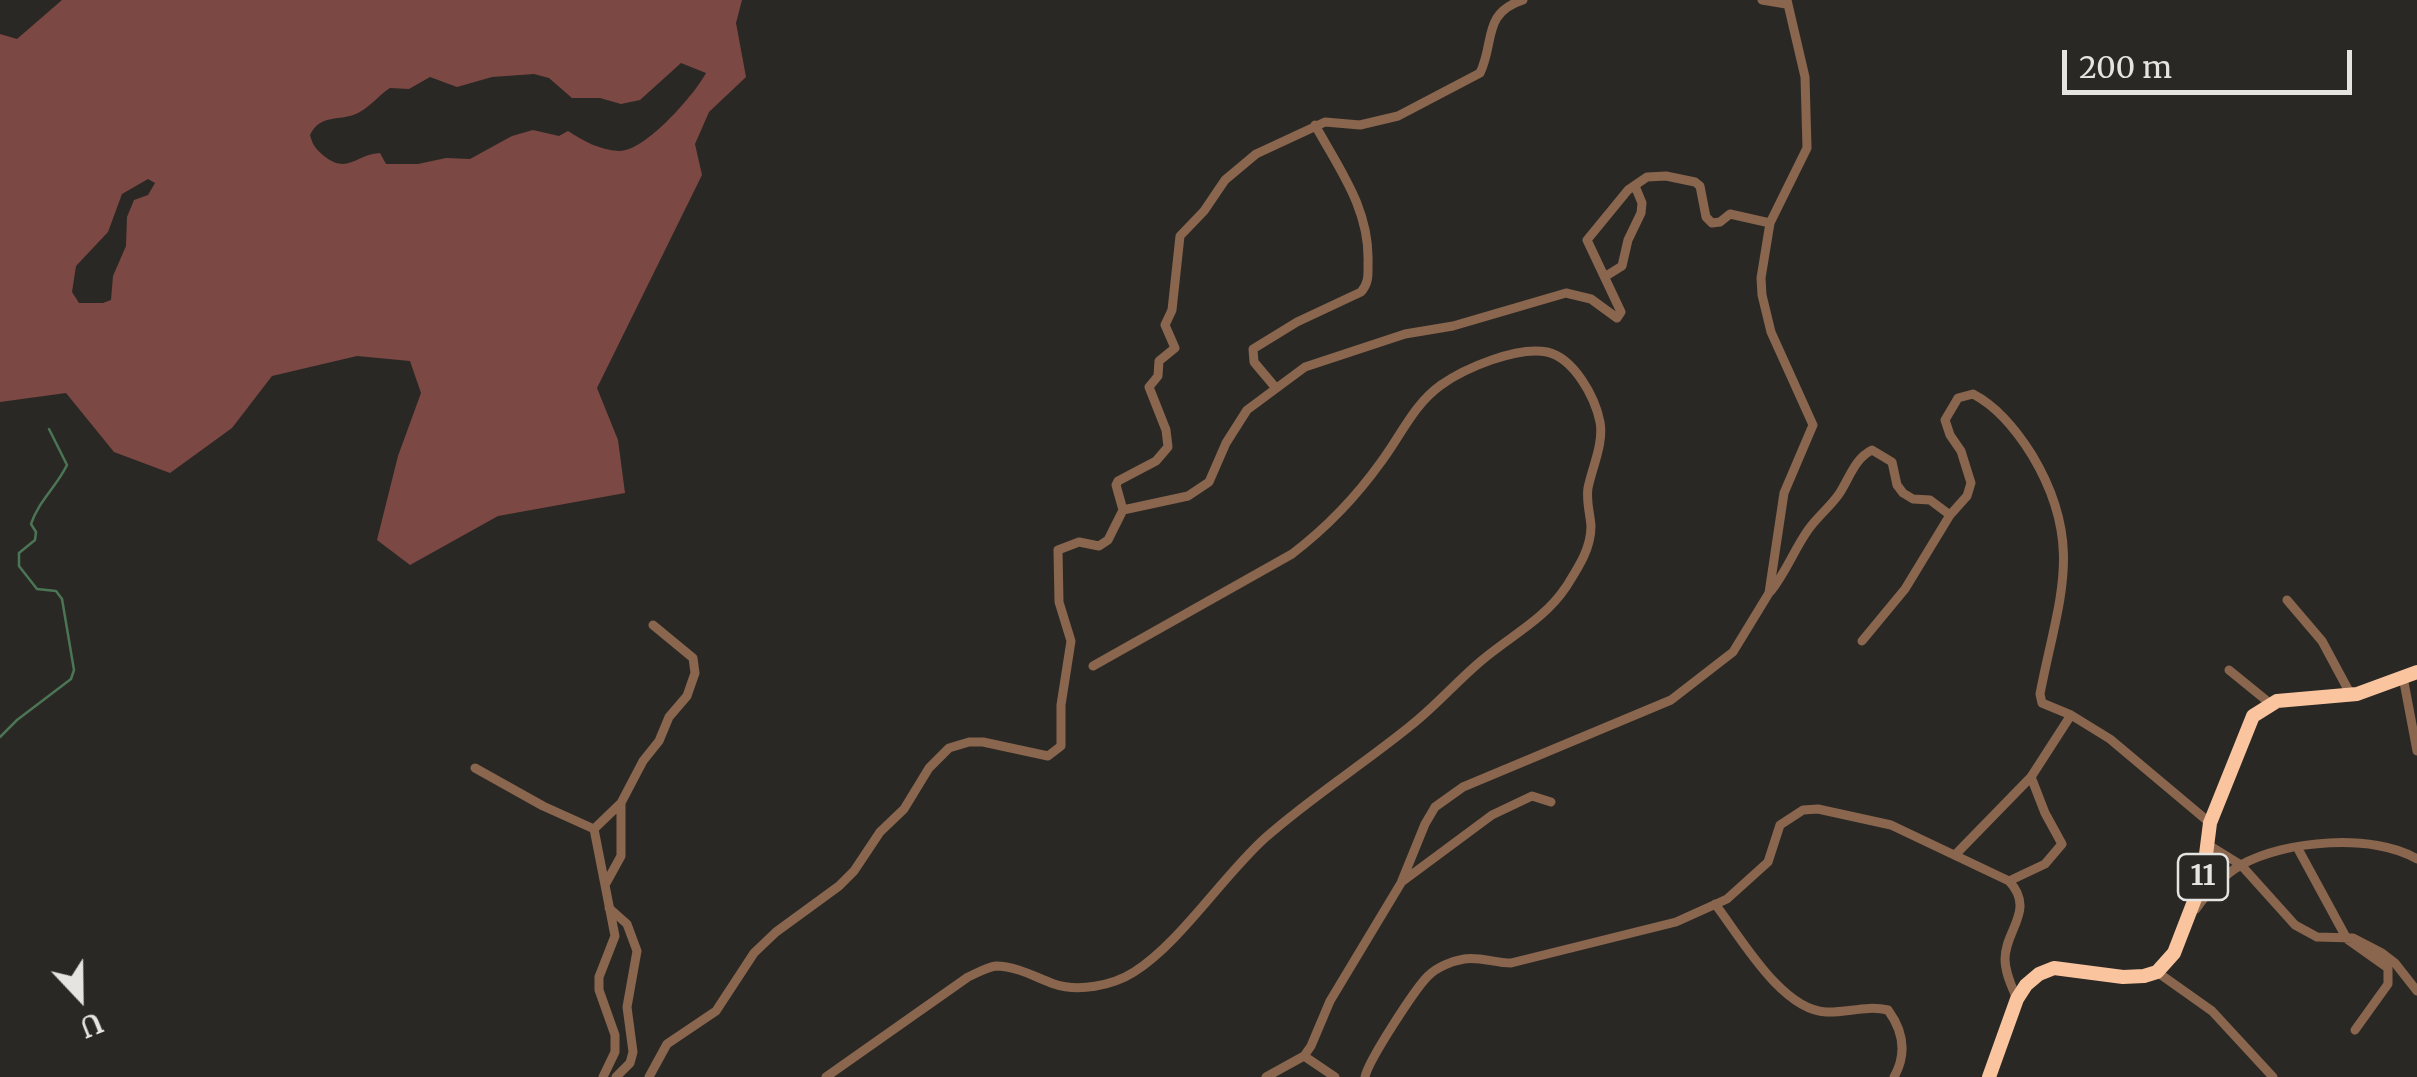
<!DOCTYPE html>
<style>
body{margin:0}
#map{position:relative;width:2417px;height:1077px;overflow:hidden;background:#2a2824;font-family:Merriweather,serif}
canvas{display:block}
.north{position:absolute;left:30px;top:947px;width:100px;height:100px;-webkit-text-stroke:8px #2a2824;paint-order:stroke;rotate:158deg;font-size:28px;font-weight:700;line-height:40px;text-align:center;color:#e5e4e1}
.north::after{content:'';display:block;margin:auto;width:35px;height:45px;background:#e5e4e1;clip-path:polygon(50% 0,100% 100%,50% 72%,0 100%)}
.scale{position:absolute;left:2062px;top:50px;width:290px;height:45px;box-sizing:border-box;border:5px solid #e5e4e1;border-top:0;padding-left:12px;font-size:30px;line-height:35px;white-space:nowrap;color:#e5e4e1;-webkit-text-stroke:8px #2a2824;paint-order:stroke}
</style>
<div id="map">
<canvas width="2417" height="1077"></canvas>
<div class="north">U</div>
<div class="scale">200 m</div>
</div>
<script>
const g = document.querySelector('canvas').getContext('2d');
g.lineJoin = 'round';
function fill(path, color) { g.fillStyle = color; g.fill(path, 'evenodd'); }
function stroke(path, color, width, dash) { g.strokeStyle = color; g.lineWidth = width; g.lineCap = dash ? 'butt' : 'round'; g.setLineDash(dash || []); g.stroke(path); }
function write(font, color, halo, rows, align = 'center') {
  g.font = font + ' Merriweather,serif'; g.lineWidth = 8; g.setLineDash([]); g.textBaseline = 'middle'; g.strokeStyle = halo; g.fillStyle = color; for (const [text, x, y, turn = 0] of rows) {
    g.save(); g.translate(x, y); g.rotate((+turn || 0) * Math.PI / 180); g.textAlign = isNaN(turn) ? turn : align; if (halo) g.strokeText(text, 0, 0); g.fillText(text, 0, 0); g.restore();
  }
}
const forest = new Path2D(`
 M62,0H742L736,23L746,77L709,112L695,144L702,175L597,388L618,440L625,493L498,516L410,565L377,540L398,456L421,393L410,361L357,356L272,376L232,428L170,473L114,452L66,393L0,402V34L17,39ZM681,63L706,73C695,94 645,152 619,151C599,150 584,141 568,131L559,136L533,130L512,136L470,159L446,158L418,164H386L380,153C356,154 348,175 324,156C316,149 313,146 310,135C321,113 339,122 358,113C370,107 379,95 390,88L409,89L430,77L457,87L492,77L534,74L549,78L572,98H600L621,104L640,100ZM148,179L155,183L148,195L134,200L127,217L126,246L113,276L111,300L103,303H79L72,292L76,266L108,232L122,194Z`);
const stream = new Path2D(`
 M0,737L17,720L71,679L74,670L62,599L56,591L37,589L19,566V553L35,540L36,532L31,524C38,502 57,486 67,465L49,429`);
const minor = new Path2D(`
 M1762,0L1786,4
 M1606,276L1622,266L1628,240L1641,213L1642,203L1635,186
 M1275,387L1254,362L1253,349L1297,322L1361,292C1369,283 1368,275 1368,263C1370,210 1340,170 1315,125
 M1123,510L1188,496L1209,482L1226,443L1247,410L1305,367L1405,334L1453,326L1566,293L1591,299L1617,318L1621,312L1587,240L1628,190L1647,177L1666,176L1695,182L1700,186L1706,217L1712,223L1720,222L1730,214L1770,223
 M1771,591C1786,572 1794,550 1808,530C1817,517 1830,507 1839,494C1849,479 1855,458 1872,450L1892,462L1897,485L1903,493L1913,499L1930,500L1950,515
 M2287,600L2322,641L2351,695
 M1862,641L1905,589L1950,515L1967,496L1971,483L1961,451L1950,435L1945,420L1958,398L1973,394C1998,407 2017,431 2032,455C2086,545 2058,600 2040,694L2042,703L2071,715L2110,739L2210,823
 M2229,670L2272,705
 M2403,677L2417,751
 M475,768L543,806L594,829L615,936L599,977V990L615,1035V1052L603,1077
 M594,829L621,803L643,761L659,741L669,717L687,696L695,673L693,658L653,625
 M2207,844L2241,865L2295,925L2317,937L2353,938L2382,953L2395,963L2417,991
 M2297,847L2347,939L2388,968V984L2355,1030
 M1955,855L2031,777L2071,715
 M1403,881L1492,815L1532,796L1551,802
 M2009,881L2045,864L2062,844L2045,813L2031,777
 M605,885L621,856V803
 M1715,904C1740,936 1781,1010 1826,1012C1847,1013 1866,1005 1888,1010C1904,1032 1907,1054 1894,1077
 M609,908L627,924L637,951L627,1007L633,1052L630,1063L616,1077
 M2196,909C2209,890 2222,876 2241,865C2285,840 2374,833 2417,859
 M2157,972L2212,1011L2273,1077
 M1304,1056L1335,1077
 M649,1077L667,1044L716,1011L754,953L776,932L839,886L854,871L880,832L904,809L929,768L949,748L969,742H983L1048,756L1061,746V705L1071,641L1059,602L1058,550L1079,542L1099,546L1108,540L1123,510L1116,485L1118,481L1156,461L1168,447L1166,430L1149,387L1158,376L1159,361L1175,348L1165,325L1172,310L1180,236L1204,211L1225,180L1256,154L1325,122L1360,125L1398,116L1480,73C1495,42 1482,13 1523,0
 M826,1077L968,977C977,973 987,967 996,966C1016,966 1035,977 1054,984C1078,992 1112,986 1134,972C1180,943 1222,877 1265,838C1310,798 1362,765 1409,727C1435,707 1456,682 1481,661C1510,636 1544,620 1566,587C1578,568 1591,549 1591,526C1590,513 1586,501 1588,488C1592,468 1604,443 1600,422C1595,397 1574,358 1547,352C1517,346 1465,368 1441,385C1414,404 1400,437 1381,462C1356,497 1326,528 1292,554L1093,666
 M1266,1077L1304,1056L1311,1046L1330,1001L1401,883L1425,824L1435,807L1463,787L1671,700L1733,652L1769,593L1784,493L1813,425L1771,332L1762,295L1761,278L1770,223L1807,148L1805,77L1787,0
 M1365,1077C1368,1061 1415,989 1428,976C1437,967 1452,961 1464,959C1478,956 1495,963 1511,963L1676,922L1727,899L1768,862L1780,825L1803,810L1818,809L1891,825L2009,881C2036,910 2005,930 2005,959C2005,973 2012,987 2017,999`);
const highway = new Path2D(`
 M1989,1077L2017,999L2026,985L2039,974L2054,968L2123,977L2144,976L2157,972L2174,953L2203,878L2210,823L2253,716L2277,701L2357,694L2417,672`);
const shields = [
 [2203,877,50]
];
const shieldNames = [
 ["11",2203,877]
];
fill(forest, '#7c4844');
stroke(stream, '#4b7554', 2.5);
stroke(minor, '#89664d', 9);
stroke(highway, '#fac49f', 14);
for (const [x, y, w] of shields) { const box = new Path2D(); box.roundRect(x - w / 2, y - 23, w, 46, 8); g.fillStyle = '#2a2824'; g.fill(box); stroke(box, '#e5e4e1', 2.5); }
write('bold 28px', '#e5e4e1', null, shieldNames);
</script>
